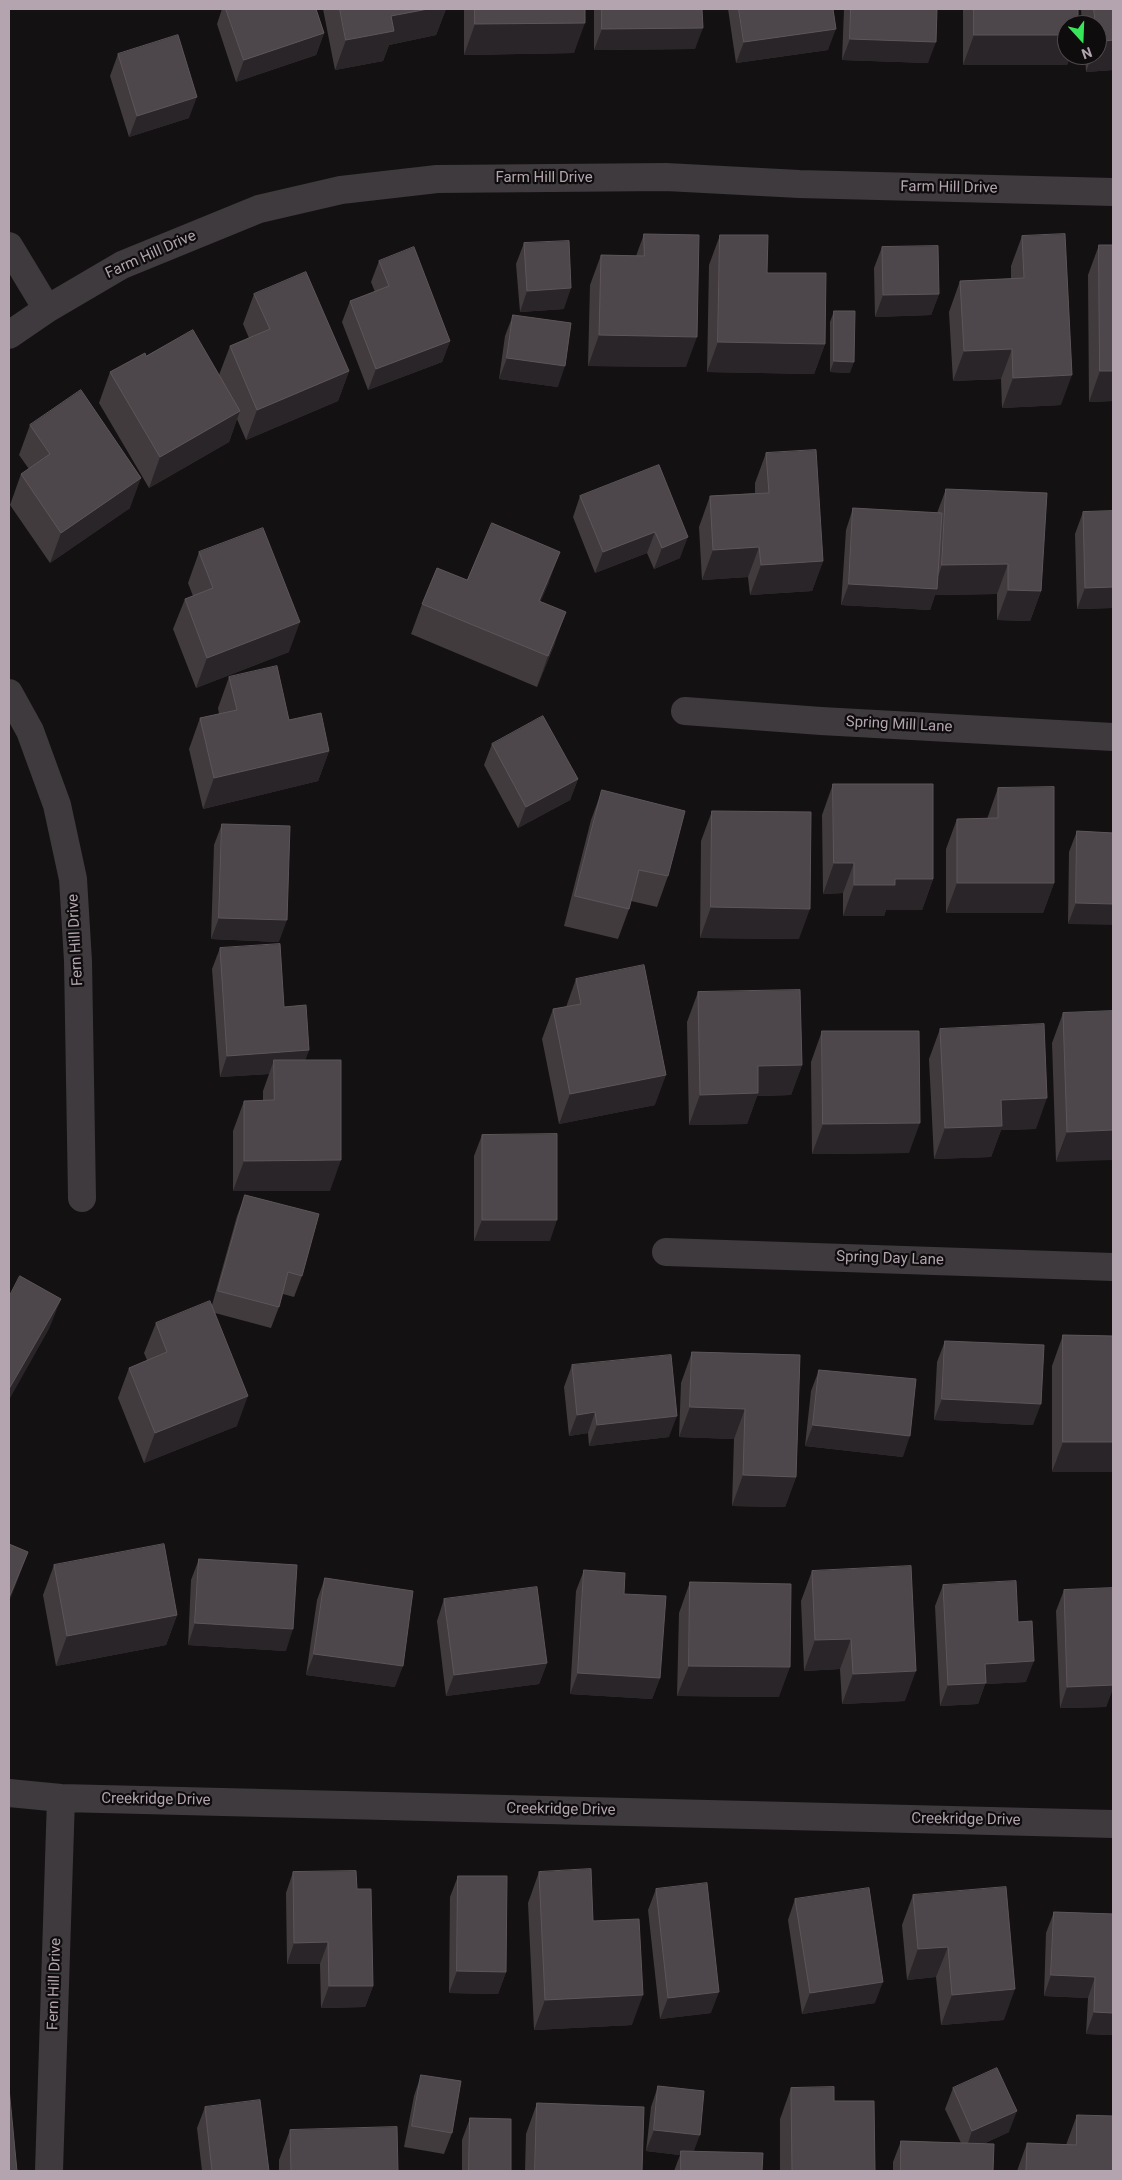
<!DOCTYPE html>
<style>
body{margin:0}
#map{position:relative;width:1122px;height:2180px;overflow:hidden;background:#131112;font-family:Roboto,sans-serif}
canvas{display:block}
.frame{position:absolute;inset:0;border:10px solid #b3a4af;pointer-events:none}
.north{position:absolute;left:1057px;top:15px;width:50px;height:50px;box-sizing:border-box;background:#0e0c0d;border:1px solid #50494e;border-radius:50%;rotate:160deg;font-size:14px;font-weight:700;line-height:20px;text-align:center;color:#b3a4af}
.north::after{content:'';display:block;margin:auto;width:18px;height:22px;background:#37e559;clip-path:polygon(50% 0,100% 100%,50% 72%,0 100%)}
</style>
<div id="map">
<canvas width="1122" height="2180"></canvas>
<div class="frame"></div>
<div class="north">N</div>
</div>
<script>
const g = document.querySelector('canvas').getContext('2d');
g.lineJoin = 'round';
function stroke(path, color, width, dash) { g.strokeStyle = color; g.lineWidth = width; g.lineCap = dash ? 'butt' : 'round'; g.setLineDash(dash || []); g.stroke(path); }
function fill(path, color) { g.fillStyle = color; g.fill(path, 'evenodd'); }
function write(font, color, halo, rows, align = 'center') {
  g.font = font + ' Roboto,sans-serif'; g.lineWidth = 4.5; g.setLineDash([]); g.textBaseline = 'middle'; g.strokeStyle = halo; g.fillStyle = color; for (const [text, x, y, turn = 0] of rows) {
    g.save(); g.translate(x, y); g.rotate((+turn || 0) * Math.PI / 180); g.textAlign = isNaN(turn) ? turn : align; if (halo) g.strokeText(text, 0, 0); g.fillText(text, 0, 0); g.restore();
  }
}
const minor = new Path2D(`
 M9,246L47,309
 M9,335L47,309L122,265L259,209L341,190L437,179L666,177L799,184L1113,192
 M9,693L30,731L57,805L73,879L78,961L82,1198
 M685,711L821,721L1113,737
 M666,1252L1113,1267
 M9,1793L61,1798L1113,1824
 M49,2171L61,1798`);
const wall = new Path2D(`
 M222,9H316L324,33L316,55L236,82L217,24Z
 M323,9H446L436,35L389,45L383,61L335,70Z
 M464,9H585L574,53L464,55Z
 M594,9H702L695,49L594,50Z
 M728,9H833L828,50L736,63Z
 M844,9H937L928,63L842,60Z
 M963,9H1078L1067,55H1071L1067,65H963Z
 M1081,9H1113V70L1086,72L1085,55H1097V25H1082Z
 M118,54L189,118L129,137L110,76Z
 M644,234L686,367L588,366L590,285L601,255L636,256Z
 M720,235L767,273L825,344L814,374L707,372L709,265Z
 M1022,236L1061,405L1002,408L1001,379L953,381L949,312L960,281L1011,279V266Z
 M524,243L564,309L520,312L516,264Z
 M1099,245H1113V401L1089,402L1088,275Z
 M882,247L939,294L931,315L875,317L874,268Z
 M379,261L450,341L442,362L368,390L342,322L350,301L375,292L371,282Z
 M254,294L349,371L338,401L246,440L237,419L229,442L149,488L99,403L110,372L146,356L219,375L230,346L249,338L243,324Z
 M834,311L850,373L830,372V322Z
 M513,315L558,387L499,379L505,336Z
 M30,425L130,508L50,563L10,505L21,474L29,469L19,455Z
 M766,453L823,561L812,591L750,595L748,577L702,580L699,527L710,496L755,493V483Z
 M659,465L680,558L654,569L647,553L595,573L573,517L580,496Z
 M946,489L1041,591L1030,621L997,620V594L935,595L930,610L841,605L846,530L853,508L937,513Z
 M1113,511V608L1077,609L1075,534L1083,512Z
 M199,552L289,652L196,688L173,629L185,599L193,596L188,583Z
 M467,580L549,582L540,602L555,643L537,687L411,634L422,604Z
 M229,677L329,751L318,781L203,809L189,749L200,718L219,714L218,708Z
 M492,744L578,779L570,800L518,828L484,765Z
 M833,784L933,879L922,910H886L884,916H843V893L823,894L822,815Z
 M998,788L1054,883L1043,913H946V849L957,819H987Z
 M602,790L668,876L657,907L631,901L629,909L618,939L564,926L591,820Z
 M712,811L799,939L700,938L701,841Z
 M222,824L279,942L211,939L214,845Z
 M1077,831L1113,833L1068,924L1069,852Z
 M220,948L284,1007L309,1050L305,1060L330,1191H233V1131L244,1101H263V1091L269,1074L220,1077L212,969Z
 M576,979L655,1105L559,1124L542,1039L553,1009L566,1007Z
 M698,992L802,1065L791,1095L757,1096L747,1124L689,1125L687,1022Z
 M1113,1011L1056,1162L1052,1043L1063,1013Z
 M940,1029L1036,1129L1001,1130L991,1157L934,1159L929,1059Z
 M822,1031L909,1153L812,1154L811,1062Z
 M482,1135L550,1241H474V1156Z
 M245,1195L302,1276L294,1297L283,1294L279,1307L271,1328L215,1313L237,1426L144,1463L118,1398L129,1368L147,1360L144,1353L156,1323L212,1305L237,1216Z
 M1063,1335L1113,1336L1052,1472V1366Z
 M945,1341L1033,1425L934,1420L937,1362Z
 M692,1352L800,1355L796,1477L785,1507L732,1506L734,1439L679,1437L681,1383Z
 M572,1365L669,1437L589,1446L588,1433L569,1436L564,1387Z
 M819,1370L903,1457L805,1446L811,1391Z
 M199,1559L286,1651L188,1645L191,1580Z
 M54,1565L177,1615L166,1645L56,1666L43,1595Z
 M584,1570L624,1594L660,1678L652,1699L570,1694L576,1591Z
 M812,1571L905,1701L842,1704L840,1669L804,1671L801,1601Z
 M325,1578L395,1687L306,1675L317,1600Z
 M690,1582L779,1697L677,1696L679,1613Z
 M943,1585L1018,1622L1026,1682L985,1684L978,1704L940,1706L935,1606Z
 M1113,1588V1688L1106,1707L1060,1708L1056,1611L1064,1590Z
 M444,1599L547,1663L539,1684L446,1696L437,1621Z
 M293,1872L357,1889L373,1986L365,2007L321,2008L320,1964H287L286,1893Z
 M539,1872L593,1921L632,2025L534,2030L528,1903Z
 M458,1876L506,1972L498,1994L449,1993L450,1897Z
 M656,1889L711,2013L660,2019L648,1910Z
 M913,1895L1004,2020L941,2025L936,1977L907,1980L902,1925Z
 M795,1899L875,2003L802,2014L788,1920Z
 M1054,1912L1113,1914V2035L1086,2034L1088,1998L1044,1996L1046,1933Z
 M421,2075L452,2133L444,2154L404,2147L414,2096Z
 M658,2086L694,2151L762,2171H674L680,2155L646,2151L651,2107Z
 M791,2088L834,2101L875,2171H780V2119Z
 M953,2088L1009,2132L983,2144L993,2171H893V2162L901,2141L961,2143L945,2109Z
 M537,2103L642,2171H525L526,2134Z
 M205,2107L269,2171H202L197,2128Z
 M1077,2115L1113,2171H1017L1027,2143L1066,2145Z
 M470,2118L511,2171H462V2140Z
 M290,2130L398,2171H279V2160Z`);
const shadedWall = new Path2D(`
 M428,9H446L436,35L389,45L383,61L335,70L346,40L391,16Z
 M585,23L574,53L464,55L475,24Z
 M703,28L695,49L594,50L602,29Z
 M836,29L828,50L736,63L744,42Z
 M324,33L316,55L236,82L244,60Z
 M974,35H1067V55H1071L1067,65H963Z
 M850,39L936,42L928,63L842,60Z
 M1113,40V70L1086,72L1092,55H1097V42Z
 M197,97L189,118L129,137L137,116Z
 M571,288L564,309L520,312L527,291Z
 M939,294L931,315L875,317L883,295Z
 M599,335L697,337L686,367L588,366Z
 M450,341L442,362L368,390L376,369Z
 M718,342L825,344L814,374L707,372Z
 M1012,349L1001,379L953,381L964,351Z
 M507,358L565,366L558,387L499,379Z
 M834,361L854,362L850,373L830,372Z
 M349,371L338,401L246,440L257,410Z
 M1100,371H1113V401L1089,402Z
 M1072,375L1061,405L1002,408L1013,378Z
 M240,411L229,442L149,488L160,457Z
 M141,478L130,508L50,563L61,533Z
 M655,532L647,553L595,573L603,552Z
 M688,537L680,558L654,569L662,548Z
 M759,547L748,577L702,580L713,550Z
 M560,552L549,582L528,631L539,601Z
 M823,561L812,591L750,595L761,565Z
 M1008,564L997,594L935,595L930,610L841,605L849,584L934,589L942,565Z
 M1113,587V608L1077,609L1085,588Z
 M1008,590L1041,591L1030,621L997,620Z
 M566,612L555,643L537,687L548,656Z
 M300,622L289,652L196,688L207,658Z
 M329,751L318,781L203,809L214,778Z
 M578,779L570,800L518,828L526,807Z
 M834,863H854L843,893L823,894Z
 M895,879H933L922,910H886L884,916H843L854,885Z
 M957,883H1054L1043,913H946Z
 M1076,903L1113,904V925L1068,924Z
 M711,907L810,909L799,939L700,938Z
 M219,918L287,920L279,942L211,939Z
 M309,1050L301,1072L274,1060L269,1074L220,1077L227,1056Z
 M802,1065L791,1095L757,1096L747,1124L689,1125L700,1095L758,1066Z
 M666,1075L655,1105L559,1124L570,1094Z
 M1047,1098L1036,1129L1001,1130L991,1157L934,1159L945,1128L1001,1100Z
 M920,1123L909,1153L812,1154L823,1124Z
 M1113,1130V1160L1056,1162L1067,1132Z
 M341,1160L330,1191H233L244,1161Z
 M482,1220H557L550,1241H474Z
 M61,1299L49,1329L9,1400V1389Z
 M248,1396L237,1426L144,1463L155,1433Z
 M942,1399L1041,1404L1033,1425L934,1420Z
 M690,1407L745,1409L734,1439L679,1437Z
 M595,1412L588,1433L569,1436L577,1415Z
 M677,1416L669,1437L589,1446L597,1425Z
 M813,1425L910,1436L903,1457L805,1446Z
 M1063,1442H1113V1472H1052Z
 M743,1475L796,1477L785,1507L732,1506Z
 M28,1552L17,1582L9,1602V1598Z
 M177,1615L166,1645L56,1666L67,1636Z
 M195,1623L293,1629L286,1651L188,1645Z
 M851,1639L840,1669L804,1671L815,1640Z
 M314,1654L403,1666L395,1687L306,1675Z
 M1034,1661L1026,1682L985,1684L978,1704L940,1706L948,1685L985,1664Z
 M547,1663L539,1684L446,1696L454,1675Z
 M689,1666L790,1667L779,1697L677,1696Z
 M916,1671L905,1701L842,1704L853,1674Z
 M578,1673L660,1678L652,1699L570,1694Z
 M1113,1685V1688L1106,1707L1060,1708L1067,1687Z
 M328,1942L320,1964H287L294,1943Z
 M948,1947L936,1977L907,1980L918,1949Z
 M457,1971L506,1972L498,1994L449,1993Z
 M1051,1975L1095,1977L1088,1998L1044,1996Z
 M883,1982L875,2003L802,2014L810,1993Z
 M329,1986H373L365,2007L321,2008Z
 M1015,1989L1004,2020L941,2025L952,1995Z
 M719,1992L711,2013L660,2019L668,1998Z
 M643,1995L632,2025L534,2030L545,2000Z
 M1094,2012L1113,2013V2035L1086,2034Z
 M1017,2111L1009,2132L965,2152L972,2131Z
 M654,2130L700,2135L692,2156L681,2151L680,2155L646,2151Z`);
const building = new Path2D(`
 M226,9H316L324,33L244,60Z
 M340,9H428L391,16L394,31L346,40Z
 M475,9H585V23L475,24Z
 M602,9H702L703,28L602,29Z
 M739,9H833L836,29L744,42Z
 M851,9H937L936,42L850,39Z
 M974,9H1078V25H1067V35H974Z
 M1094,9H1113V40L1097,42V25H1096Z
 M178,35L197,97L137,116L118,54Z
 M644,234L699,235L697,337L599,335L601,255L644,256Z
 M1065,234L1072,375L1013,378L1012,349L964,351L960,281L1024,278L1022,236Z
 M720,235H768L767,273H826L825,344L718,342Z
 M569,241L571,288L527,291L524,243Z
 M1099,245H1113V371H1100Z
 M938,246L939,294L883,295L882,247Z
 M414,247L450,341L376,369L350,301L389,286L379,261Z
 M306,272L349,371L257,410L230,346L270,329L254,294Z
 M834,311H855L854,362L834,361Z
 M513,315L571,323L565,366L507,358Z
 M193,330L240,411L160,457L110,372L145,353L146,356Z
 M81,390L141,478L61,533L21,474L50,454L30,425Z
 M816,450L823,561L761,565L759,547L713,550L710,496L769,493L766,453Z
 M659,465L688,537L662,548L655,532L603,552L580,496Z
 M946,489L1047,493L1041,591L1008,590V564L942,565Z
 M853,508L942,513L937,589L849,584Z
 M1113,511V587L1085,588L1083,512Z
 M492,523L560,552L539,601L566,612L548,656L422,604L437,568L467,580Z
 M263,528L300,622L207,658L185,599L213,588L199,552Z
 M277,666L289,720L321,713L329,751L214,778L200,718L237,710L229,677Z
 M543,716L578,779L526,807L492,744Z
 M833,784H933V879H895V885H854V863H834Z
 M1054,787V883H957V819L998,818V788Z
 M602,790L685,811L668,876L639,870L629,909L575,896Z
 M712,811L811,812L810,909L711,907Z
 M222,824L290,826L287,920L219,918Z
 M1077,831L1113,833V904L1076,903Z
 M280,944L284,1007L306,1005L309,1050L227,1056L220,948Z
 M644,965L666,1075L570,1094L553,1009L581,1004L576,979Z
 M800,990L802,1065L758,1066V1093L700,1095L698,992Z
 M1113,1011V1130L1067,1132L1063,1013Z
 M1044,1024L1047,1098L1001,1100L1002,1126L945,1128L940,1029Z
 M822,1031H919L920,1123L823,1124Z
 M274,1060H341V1160L244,1161V1101L274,1100Z
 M557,1134V1220H482V1135Z
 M245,1195L319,1214L302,1276L288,1272L279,1307L218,1291Z
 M20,1276L61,1299L9,1389V1297Z
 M210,1301L248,1396L155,1433L129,1368L167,1352L156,1323Z
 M1063,1335L1113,1336V1442H1063Z
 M945,1341L1044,1345L1041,1404L942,1399Z
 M692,1352L800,1355L796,1477L743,1475L745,1409L690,1407Z
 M671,1355L677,1416L597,1425L595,1412L577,1415L572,1365Z
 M819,1370L916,1379L910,1436L813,1425Z
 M9,1544L28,1552L9,1598Z
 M164,1544L177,1615L67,1636L54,1565Z
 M199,1559L297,1565L293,1629L195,1623Z
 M911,1566L916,1671L853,1674L851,1639L815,1640L812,1571Z
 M584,1570L625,1573L624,1594L666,1596L660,1678L578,1673Z
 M325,1578L413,1591L403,1666L314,1654Z
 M1016,1581L1018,1622L1032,1621L1034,1661L985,1664L986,1683L948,1685L943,1585Z
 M690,1582L791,1584L790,1667L689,1666Z
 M537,1587L547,1663L454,1675L444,1599Z
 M1113,1588V1685L1067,1687L1064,1590Z
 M591,1869L593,1921L639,1919L643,1995L545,2000L539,1872Z
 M356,1871L357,1889H371L373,1986H329L328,1942L294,1943L293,1872Z
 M458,1876H507L506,1972L457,1971Z
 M707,1883L719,1992L668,1998L656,1889Z
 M1006,1887L1015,1989L952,1995L948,1947L918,1949L913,1895Z
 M869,1888L883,1982L810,1993L795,1899Z
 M1054,1912L1113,1914V2013L1094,2012L1095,1977L1051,1975Z
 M997,2068L1017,2111L972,2131L953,2088Z
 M421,2075L461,2081L452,2133L412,2126Z
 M658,2086L704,2091L700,2135L654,2130Z
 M834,2087V2101H874L875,2171H792L791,2088Z
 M9,2088L17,2171H9Z
 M260,2100L269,2171H212L205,2107Z
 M537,2103L644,2107L642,2171H535Z
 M1077,2115L1113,2116V2171H1026L1027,2143L1076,2145Z
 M470,2118L511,2119V2171H469Z
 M397,2127L398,2171H291L290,2130Z
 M901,2141L994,2144L993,2171H901Z
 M681,2151L763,2153L762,2171H681Z`);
const streetNames = [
 ["Farm Hill Drive",544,178],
 ["Farm Hill Drive",949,188,1],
 ["Farm Hill Drive",151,255,-24],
 ["Spring Mill Lane",899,725,3],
 ["Fern Hill Drive",76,940,-93],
 ["Spring Day Lane",890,1259,2],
 ["Creekridge Drive",156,1800,1],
 ["Creekridge Drive",561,1810,1],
 ["Creekridge Drive",966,1820,1],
 ["Fern Hill Drive",55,1984,-88]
];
stroke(minor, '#3e3a3d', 28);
fill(wall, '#413b3e');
fill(shadedWall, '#292528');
fill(building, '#4d464b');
stroke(building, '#5d555a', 1);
write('15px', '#b3a4af', '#0e0c0d', streetNames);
</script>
